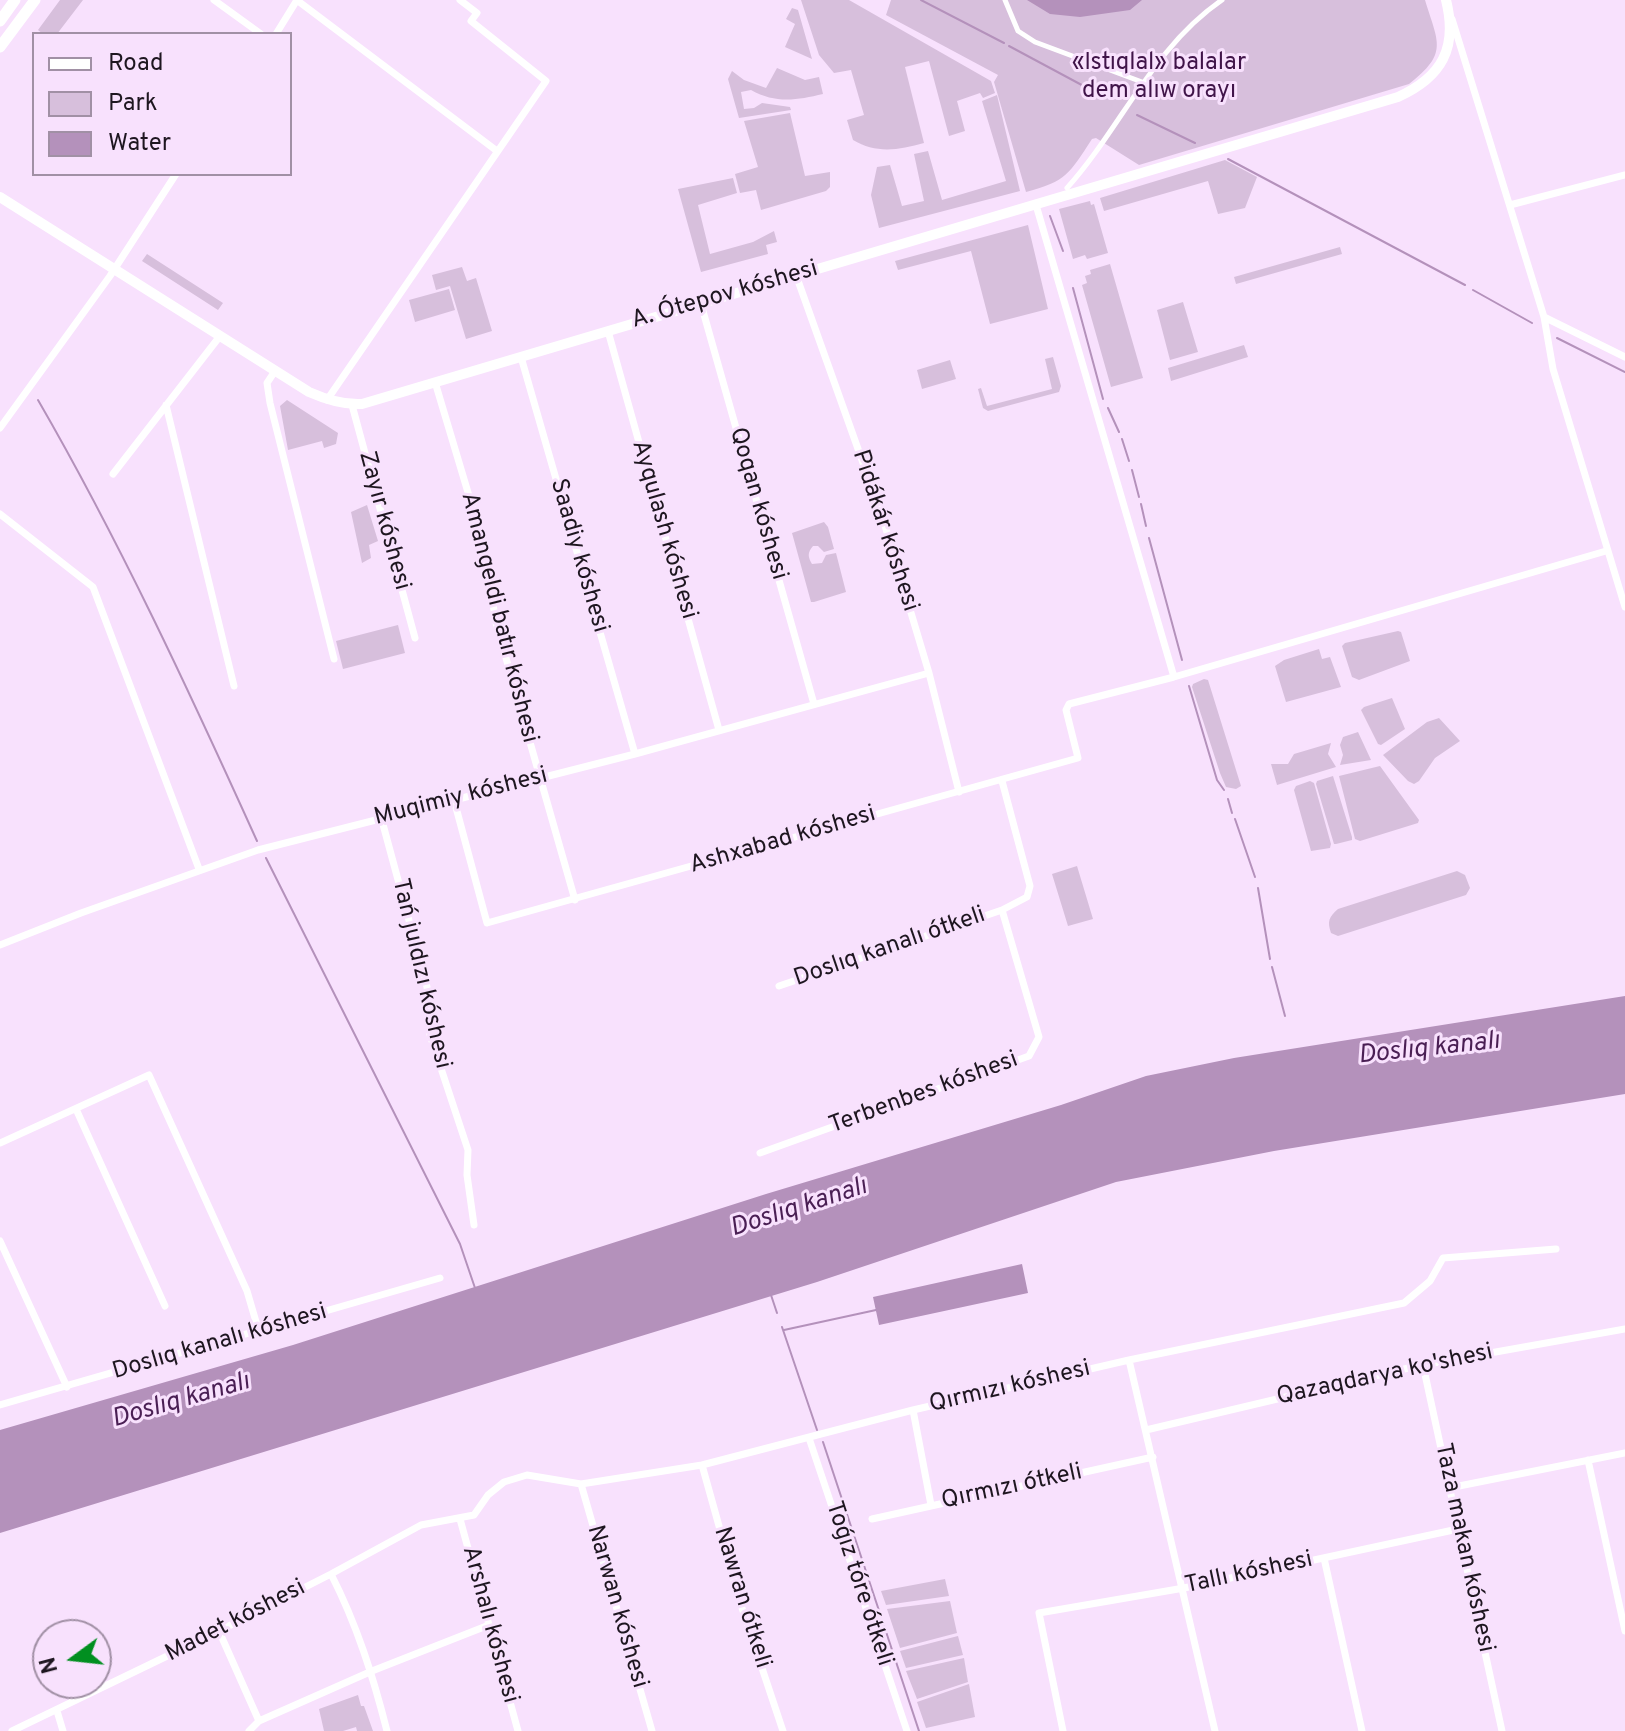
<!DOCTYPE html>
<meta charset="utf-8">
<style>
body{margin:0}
#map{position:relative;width:1625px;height:1731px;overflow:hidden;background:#f8e1fd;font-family:Overpass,sans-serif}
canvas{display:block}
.legend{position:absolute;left:32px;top:32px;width:260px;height:144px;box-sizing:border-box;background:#f8e1fd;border:2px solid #a190a5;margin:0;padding:10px 14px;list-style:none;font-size:24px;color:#1e1620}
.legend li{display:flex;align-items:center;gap:16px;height:40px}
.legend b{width:40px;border:2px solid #a190a5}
.north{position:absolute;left:32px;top:1619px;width:80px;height:80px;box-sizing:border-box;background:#f8e1fd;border:2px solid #a190a5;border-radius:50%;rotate:255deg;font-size:22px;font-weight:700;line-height:32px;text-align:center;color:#1e1620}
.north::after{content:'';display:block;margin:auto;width:28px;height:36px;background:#018f20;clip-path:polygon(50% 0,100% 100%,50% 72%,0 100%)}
</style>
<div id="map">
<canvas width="1625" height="1731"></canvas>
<ul class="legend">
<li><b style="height:10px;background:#fff"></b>Road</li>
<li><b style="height:22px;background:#d7bfdc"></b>Park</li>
<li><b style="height:22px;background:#b491bb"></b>Water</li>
</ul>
<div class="north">N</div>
</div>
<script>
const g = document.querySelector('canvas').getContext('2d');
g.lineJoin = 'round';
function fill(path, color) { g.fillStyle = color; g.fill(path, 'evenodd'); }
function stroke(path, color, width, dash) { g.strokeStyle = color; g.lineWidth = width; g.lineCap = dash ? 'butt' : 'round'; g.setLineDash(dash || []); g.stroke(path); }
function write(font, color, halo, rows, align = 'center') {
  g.font = font + ' Overpass,sans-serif'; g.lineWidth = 6; g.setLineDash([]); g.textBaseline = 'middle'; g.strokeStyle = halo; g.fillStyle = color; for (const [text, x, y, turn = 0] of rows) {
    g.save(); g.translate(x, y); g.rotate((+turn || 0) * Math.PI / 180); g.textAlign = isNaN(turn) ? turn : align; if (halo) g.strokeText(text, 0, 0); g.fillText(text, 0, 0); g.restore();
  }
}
const green = new Path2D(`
 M60,0H83L57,34H43L38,30Z
 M801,0H849L991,81L995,93L983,98L980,93L957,101L965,131L949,136L929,61L905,67L924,143C899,150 876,154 853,140L847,120L864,115L851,70L834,73L819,55Z
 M891,0H1425C1438,43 1449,53 1409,84L1139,165L1096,138L1092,139C1069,174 1067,181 1026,192L994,82L998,75L886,15Z
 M792,8L798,10L812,59L785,47L795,24L786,19Z
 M777,68L805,80L819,77L823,94C797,100 776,104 751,90L741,92L744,109L754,108L762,103L790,107L791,110L739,118L728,79L732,71L744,80L766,88Z
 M997,95L1020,191L879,228L871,195L877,167L890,165L902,206L924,201L914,154L928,151L942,200L1006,181L982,101Z
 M790,113L805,176L830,172V187L826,191L761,210L756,190L740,193L735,174L758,167L744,121Z
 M1225,160L1257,177L1245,208L1218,214L1208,181L1104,211L1100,198Z
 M733,178L737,193L698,205L710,254L753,242L774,231L777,242L766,245L768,254L701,272L678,189Z
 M1090,201L1091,205L1094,204L1108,253L1087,259L1085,255L1073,259L1059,209Z
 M1028,225L1048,309L990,324L971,251L898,270L895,261Z
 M1340,247L1342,254L1236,284L1234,277Z
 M147,254L223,303L218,310L142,261Z
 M1110,264L1143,378L1111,387L1082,285L1087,283L1085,276L1091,274L1090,270Z
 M462,267L467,281L476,278L492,331L466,339L450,286L436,290L432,275Z
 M449,289L455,310L415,322L409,300Z
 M1183,302L1198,352L1170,360L1157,310Z
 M1244,345L1248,357L1171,381L1168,368Z
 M1053,357L1061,386L1059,392L988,411L983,408L978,389L981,388L987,406L1052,389L1045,359Z
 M950,360L956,379L922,389L917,370Z
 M287,400L338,433L336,444L324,448L322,441L288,450L280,406Z
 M367,505L378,541L369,545L371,558L362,563L351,512Z
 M824,522L828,527L834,549L824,552L818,546H813C807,553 808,557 812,564L822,563L826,555L836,553L846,592L814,602H811L792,533Z
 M398,625L405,653L343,669L336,641Z
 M1398,631L1401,632L1410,661L1359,680L1352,677L1342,646L1345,643Z
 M1319,649L1322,659L1330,657L1341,687L1286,702L1275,666L1284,660Z
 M1204,679L1208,680L1241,786L1236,789L1226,787L1220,773L1192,687L1193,684Z
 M1392,698L1405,729L1381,745L1378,744L1361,710L1364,707Z
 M1439,718L1460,741L1435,758L1419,781L1414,784L1408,781L1383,755L1427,722Z
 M1358,732L1371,760L1340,765L1343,755L1340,745L1343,737Z
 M1331,743L1328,754L1336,767L1277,785L1271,764H1288L1294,754Z
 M1380,766L1419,820L1418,823L1360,841L1355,839L1339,776Z
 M1333,776L1352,837V840L1336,844H1334L1316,784L1317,781Z
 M1310,781L1314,783L1331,844L1330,848L1311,851L1294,790L1296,786Z
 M1077,866L1093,919L1068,926L1052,874Z
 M1457,871L1465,875L1470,888L1466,895L1338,936L1331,933C1327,921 1329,917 1338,909Z
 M945,1579L949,1596L886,1605L881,1591Z
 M950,1601L957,1633L900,1648L887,1609Z
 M958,1636L963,1655L906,1668L900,1651Z
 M964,1658L968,1682L917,1699L906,1671Z
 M969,1684L975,1717L926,1728L917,1702Z
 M358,1695L361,1706H364L373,1731H357L356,1727L343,1731H324L319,1709Z`);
const water = new Path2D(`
 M1027,0H1142L1130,10L1080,17L1050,14Z
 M1625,996V1094L1274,1151L1116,1182L817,1282L0,1533V1430L293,1345L766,1194L1061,1105L1146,1076L1234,1058Z
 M1022,1264L1028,1293L879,1325L873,1297Z`);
const stream = new Path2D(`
 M921,0L1004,43
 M1009,46L1106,98
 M1137,115L1195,143
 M1228,159L1465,285
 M1050,216L1063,251
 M1073,288L1103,399
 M1473,290L1532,323
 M1557,338L1625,372
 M38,400C119,540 190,693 257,841
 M1108,408L1119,432
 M1122,439L1129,461
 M1132,470L1139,497
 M1141,504L1146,526
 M1149,538L1182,660
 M1189,686L1217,780L1224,790
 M1228,799L1232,813
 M1235,819L1255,877
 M266,858L460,1244L475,1288
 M1258,888L1270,959
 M1272,967L1285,1016
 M771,1295L777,1313
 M782,1327L817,1430
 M784,1330L876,1310
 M823,1442L919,1731`);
const pedestrian = new Path2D(`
 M1005,0L1018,31L1035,42L1142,82
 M1067,188C1121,128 1153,47 1222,0`);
const minor = new Path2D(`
 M214,0L261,34
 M298,1L497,151
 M1452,19L1544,317L1553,369L1625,607
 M276,34L297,0
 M1036,205L1174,677
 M1510,205L1625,175
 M796,275L883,519L929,673L959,792
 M701,304L814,704
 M1544,317L1625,357
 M608,331L719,730
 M521,357L635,754
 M275,371L267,383L270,403L334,659
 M435,382L484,546L496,623L575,900
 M327,400L546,81L471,21L477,13L460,0
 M166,405L234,686
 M352,405L415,638
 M0,428L110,276L176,174
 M113,474L220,336
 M0,514L93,587L199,869
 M454,800L487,923L1078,758L1066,710L1069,704L1174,677L1606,551
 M381,817L427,987L430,1035L468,1150L467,1175L474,1225
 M0,945L81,913L258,850L635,754L929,673
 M779,986L1002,910
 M76,1109L165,1306
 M0,1143L149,1075L247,1291L259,1332
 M760,1153L1029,1056L1039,1037L1002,910L1027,897L1030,886L1002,781
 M0,1241L67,1387
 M1129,1360L1215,1731
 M1423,1365L1502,1731
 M0,1405L440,1278
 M913,1410L931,1505
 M1146,1430L1417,1366L1625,1329
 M809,1438L907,1731
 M1588,1460L1625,1631
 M702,1465L741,1605L783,1731
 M581,1484L652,1731
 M1449,1488L1625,1453
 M460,1519L518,1731
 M872,1519L1153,1457
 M1324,1558L1362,1731
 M331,1574C357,1625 373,1676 387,1731
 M219,1631L259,1721
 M57,1711L63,1731
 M12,1731L219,1631L331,1574L421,1525L474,1515L488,1495L504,1482L527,1475L581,1484L702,1465L913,1410L1129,1360L1404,1303L1430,1281L1443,1258L1556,1249
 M249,1731L259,1721L372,1671L489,1625
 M1063,1731L1039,1613L1184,1588L1458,1529`);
const secondary = new Path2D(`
 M0,197L309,392C327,400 343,405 362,404L1398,97C1442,77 1458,48 1446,0`);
const primary = new Path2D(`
 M0,21L15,0
 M0,47L35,0`);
const parkNames = [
 ["«Istıqlal» balalar",1159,64],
 ["dem alıw orayı",1159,92]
];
const streetNames = [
 ["A. Ótepov kóshesi",725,296,-16],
 ["Qoqan kóshesi",757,504,74],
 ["Zayır kóshesi",383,521,75],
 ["Ayqulash kóshesi",663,530,74],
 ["Pidákár kóshesi",884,531,72],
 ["Saadiy kóshesi",578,556,74],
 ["Amangeldi batır kóshesi",498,618,76],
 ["Muqimiy kóshesi",461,798,-14],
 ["Ashxabad kóshesi",783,841,-16],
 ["Doslıq kanalı ótkeli",890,948,-19],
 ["Tań juldızı kóshesi",420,974,77],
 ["Terbenbes kóshesi",924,1094,-20],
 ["Doslıq kanalı kóshesi",220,1343,-16],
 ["Qazaqdarya ko'shesi",1385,1376,-12],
 ["Qırmızı kóshesi",1010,1388,-13],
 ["Qırmızı ótkeli",1012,1488,-12],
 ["Taza makan kóshesi",1463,1548,78],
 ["Tallı kóshesi",1249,1574,-12],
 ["Toǵız tóre ótkeli",858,1584,72],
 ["Nawran ótkeli",741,1598,73],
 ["Narwan kóshesi",616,1607,74],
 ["Madet kóshesi",236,1622,-27],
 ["Arshalı kóshesi",489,1625,75]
];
const waterNames = [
 ["Doslıq kanalı",1429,1050,-6],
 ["Doslıq kanalı",799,1209,-18],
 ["Doslıq kanalı",181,1402,-16]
];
fill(green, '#d7bfdc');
fill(water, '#b491bb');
stroke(stream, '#b491bb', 2);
stroke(pedestrian, '#fff', 5);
stroke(minor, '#fff', 7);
stroke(secondary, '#fff', 10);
stroke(primary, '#fff', 11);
write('24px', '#401449', '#f8e1fd', parkNames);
write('24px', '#1e1620', '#f8e1fd', streetNames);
write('italic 26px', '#4a1f54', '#f8e1fd', waterNames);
</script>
